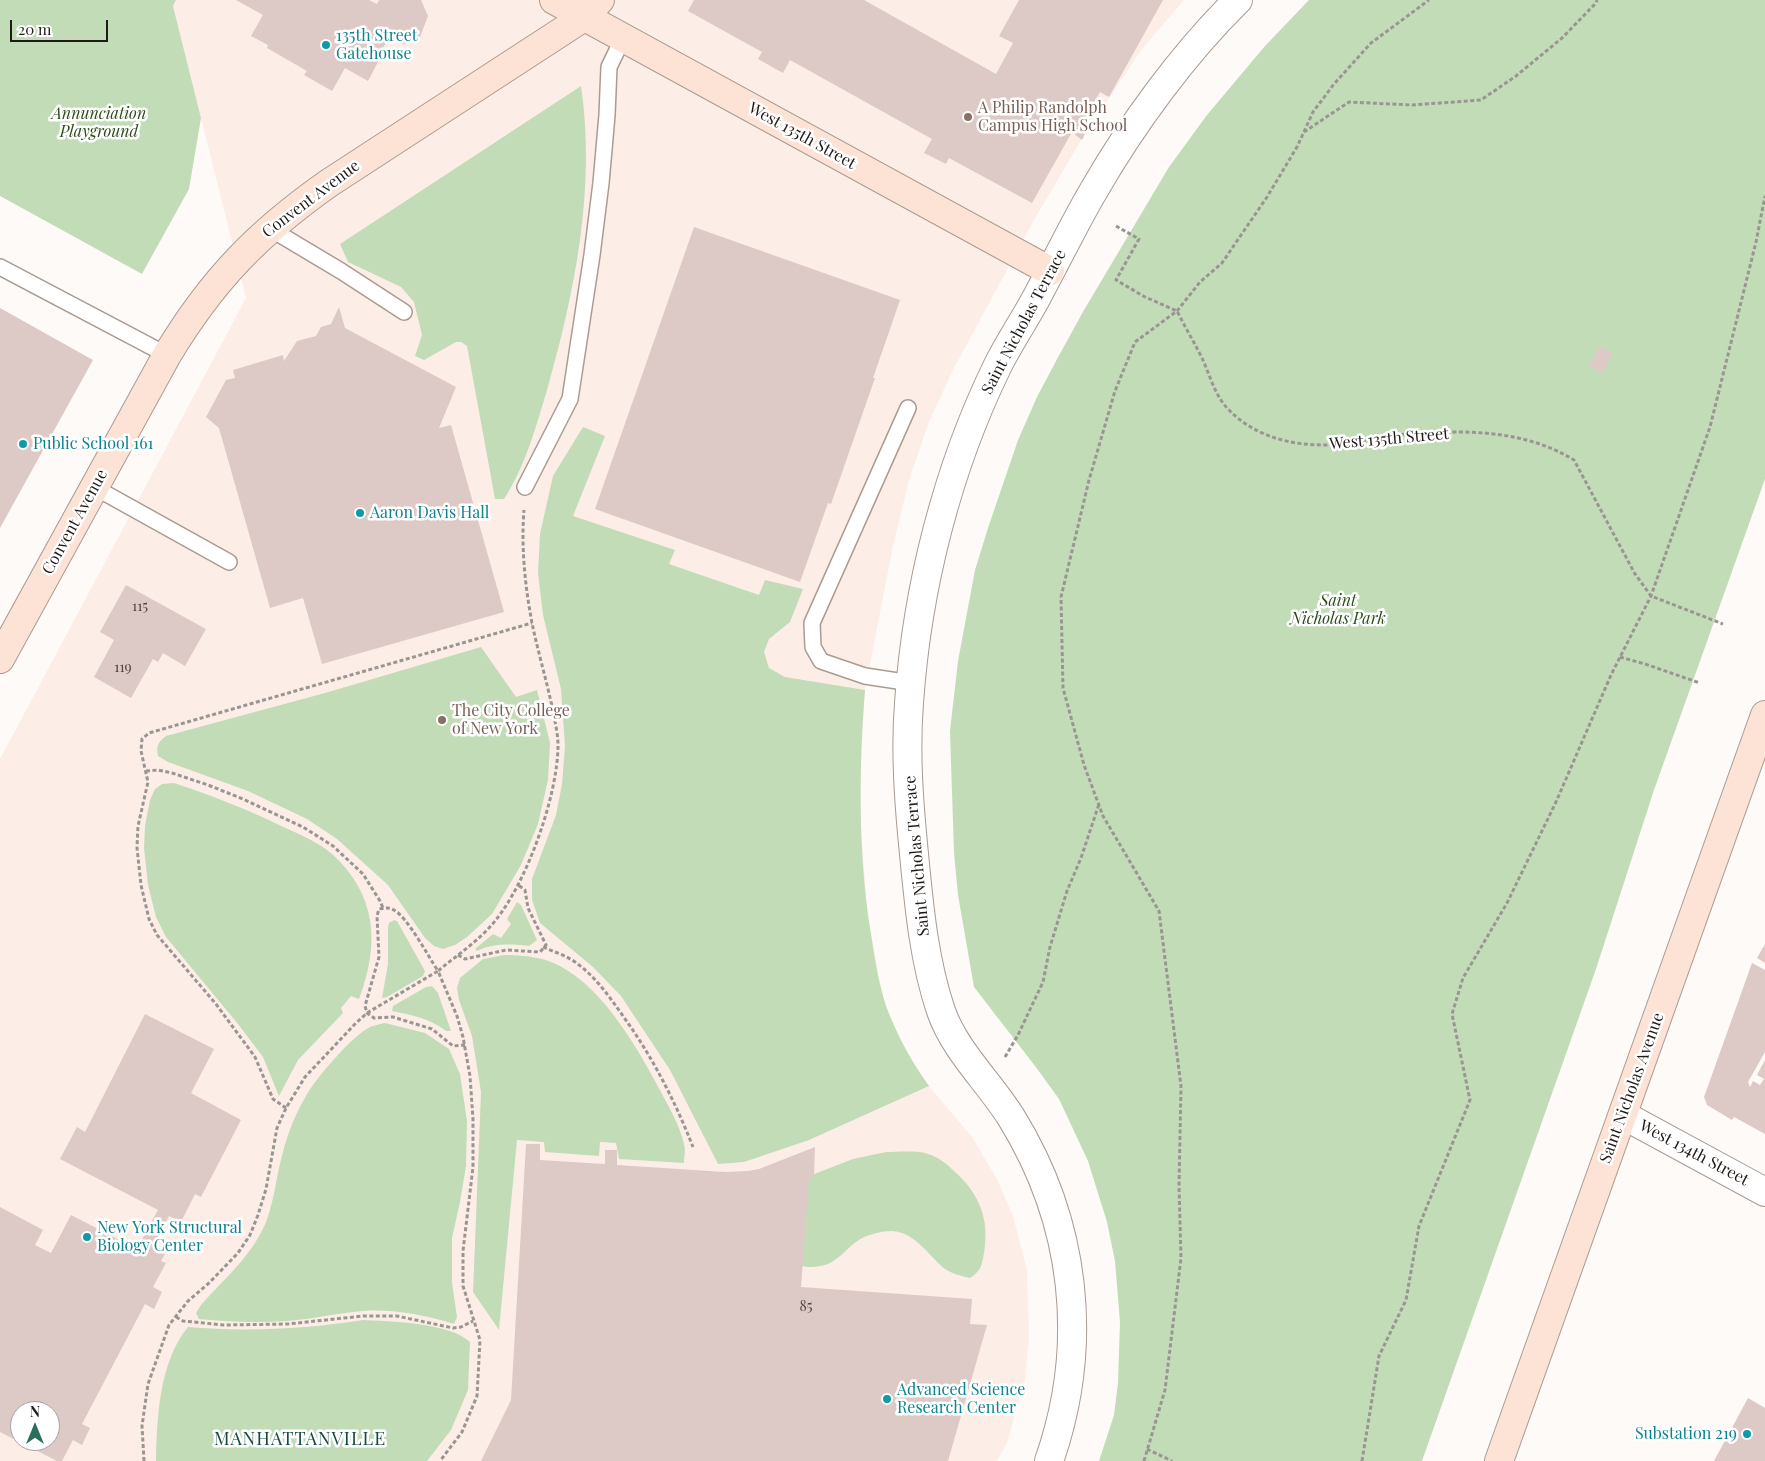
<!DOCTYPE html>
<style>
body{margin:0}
#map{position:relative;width:1765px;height:1461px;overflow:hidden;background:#fefaf8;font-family:"Playfair Display",serif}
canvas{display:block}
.north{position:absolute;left:10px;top:1401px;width:50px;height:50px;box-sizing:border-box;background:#fff;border:1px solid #a6a3a2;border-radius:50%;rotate:0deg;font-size:14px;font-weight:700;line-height:20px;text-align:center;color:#201a17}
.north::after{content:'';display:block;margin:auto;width:18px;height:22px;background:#2c6d5d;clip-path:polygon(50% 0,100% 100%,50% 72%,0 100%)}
.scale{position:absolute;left:10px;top:20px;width:98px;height:22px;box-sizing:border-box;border:2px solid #201a17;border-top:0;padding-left:6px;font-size:15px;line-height:18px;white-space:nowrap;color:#201a17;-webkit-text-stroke:4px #fff;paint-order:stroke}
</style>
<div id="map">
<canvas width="1765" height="1461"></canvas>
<div class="north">N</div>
<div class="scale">20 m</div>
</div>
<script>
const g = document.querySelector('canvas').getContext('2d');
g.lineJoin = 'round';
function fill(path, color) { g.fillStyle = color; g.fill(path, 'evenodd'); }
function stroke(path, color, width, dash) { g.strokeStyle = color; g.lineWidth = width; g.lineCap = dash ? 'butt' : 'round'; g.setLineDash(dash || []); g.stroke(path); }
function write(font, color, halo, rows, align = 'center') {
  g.font = font + ' "Playfair Display",serif'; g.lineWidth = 5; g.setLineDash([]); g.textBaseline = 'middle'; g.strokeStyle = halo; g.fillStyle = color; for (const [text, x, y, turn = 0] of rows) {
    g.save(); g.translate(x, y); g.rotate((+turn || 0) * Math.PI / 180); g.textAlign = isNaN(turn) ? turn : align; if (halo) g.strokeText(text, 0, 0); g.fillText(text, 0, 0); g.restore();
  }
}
const education = new Path2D(`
 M176,0H1184L1142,49L1083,137L1034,220L953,370L929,422L909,480L893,546L865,690L860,750L861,827L867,910L880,983L886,1006L899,1037L913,1063L929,1086L972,1137L997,1179L1013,1216L1027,1270L1029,1337L1025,1380L1007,1443L997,1461H0V759L246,298L173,6ZM20,1411H50V1441H20Z`);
const green = new Path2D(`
 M0,0H176L173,6L201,118L189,189L142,274L0,196Z
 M1309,0H1765V479L1654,790L1596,969L1422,1461H1099L1114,1415L1118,1383L1120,1322L1115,1261L1107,1222L1088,1161L1059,1099L1035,1066L974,987L958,895L954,853L950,731L958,661L975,570L988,528L1018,440L1037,397L1056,361L1084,310L1169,167L1207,115L1265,46Z
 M581,86C596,187 575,292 547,390C536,427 525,467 504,499H495L467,346L461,342H456L424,360L415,356L422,335L414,302L401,287L348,262L340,244Z
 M583,427L605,436L573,516L675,550L669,564L759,595L765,580L803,589L790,622L769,639L764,652L769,668L785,677L865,690C859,769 858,849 870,928C874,954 878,981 886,1006C897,1035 911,1061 929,1086L809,1140L744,1162L718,1164L670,1070L621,996L593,967L540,923L532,900V879L556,815L562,784L565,746L561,689L543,615L538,573L540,534L553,476Z
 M481,647L516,697L537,690L550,743L548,780L538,824L521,865L492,914L467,937L455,945L443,949L434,946L425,938L388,885L337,839L307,819L248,791L168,762L158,756C156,746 158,742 166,736L325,693Z
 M174,783C210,795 242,807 277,824C294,832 317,841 331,853C377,894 380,944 359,999L351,996L341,1008L343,1013L298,1060L279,1096L263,1057L238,1024L166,937L156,917L148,885L144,848L145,826L150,800L155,789L162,784Z
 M517,902L521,905L537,940L529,946C510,944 494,943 477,951L475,949L493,934L501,938L511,924L507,919Z
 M394,920L397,921L425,971L423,976L387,997L382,998L388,964V927L389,923Z
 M504,955C523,955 544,957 560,966C605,990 638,1049 661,1092C670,1109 680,1126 684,1144C686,1150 684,1157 684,1163L619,1159L616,1143L600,1142L599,1156L545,1152L544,1142L517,1140L499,1330L473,1292L481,1092L472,1036L459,1000L457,988L460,978L483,959Z
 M432,986L438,993L451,1031H446C429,1018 412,1015 392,1011L393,1006L426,987Z
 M385,1023L425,1033L449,1049L460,1074L467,1121L466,1166L460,1202L452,1238V1283L457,1317L454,1324C424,1315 394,1309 363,1311C338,1313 313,1319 287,1321C258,1323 228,1322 199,1319L196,1313L201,1305C224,1279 252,1256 266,1222C275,1199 276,1175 283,1152C288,1132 296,1113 306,1096C315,1079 353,1035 370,1027C375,1025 380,1024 385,1023Z
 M886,1152C898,1152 918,1150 928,1154C938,1157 947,1164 954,1171C979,1193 990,1219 984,1253C982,1265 981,1271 970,1278C961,1276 953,1274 945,1269C929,1256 915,1232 892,1231C880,1231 865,1235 856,1242C845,1250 838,1261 825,1265C814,1268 804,1267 794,1265L804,1178L853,1159Z
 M363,1320C390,1321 451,1323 470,1342L468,1390L451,1430L427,1461H156C157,1418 159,1362 188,1327C247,1332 305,1329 363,1320Z`);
const building = new Path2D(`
 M236,0H369L377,4L379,0H421L428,16L420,37L412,42L402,44L388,39L377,59L379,60L368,81L345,68L332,91L304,75L307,71L267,48L268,45L251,36L263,15Z
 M694,0H864L996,74L1013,43L999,36L1019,0H1163L1109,97L1100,92L1080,127L1087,130L1082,140L1072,132L1032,203L949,158L946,164L924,153L932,139L790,60L783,73L758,59L762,52L688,11Z
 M694,227L900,300L873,378H875L831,504L828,503L800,582L595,509Z
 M339,307L345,328L456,387L439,428L451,425L504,612L322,664L303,598L270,608L219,428L206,417L226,380L235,378L233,370L283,355L284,361L297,341L316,336L321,327L331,324Z
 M0,308L93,360L0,528Z
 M1599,347L1613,353L1602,373L1589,366Z
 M126,585L206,629L185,666L163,653L158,662L153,659L131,698L94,677L114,640L100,632Z
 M1765,944V963L1757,958Z
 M1752,963L1765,970V1052L1748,1082L1750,1087L1753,1081L1760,1085L1764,1079L1757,1075L1765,1060V1134L1734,1117L1732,1120L1707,1105L1704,1097Z
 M145,1014L214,1049L191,1093L241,1120L201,1197L195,1194L181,1222L169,1216L154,1245L166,1252L161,1261L166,1263L153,1287L162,1292L154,1309L145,1304L82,1424L90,1428L82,1445L73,1440L62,1461H57L0,1432V1207L43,1230L35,1245L51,1253L71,1215L137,1249L158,1210L60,1159L77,1127L85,1132ZM20,1411H50V1441H20Z
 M526,1144H540V1160L605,1164V1150H617V1165L725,1172L748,1171L759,1169L815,1147L814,1178H809L801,1287L972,1299L970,1324L987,1325L948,1461H481L511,1400Z
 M1748,1398L1765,1408V1461H1714Z`);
const path = new Path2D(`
 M1304,132L1349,102L1412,105L1481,100L1516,76L1562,38L1596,3L1597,0
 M1116,226L1139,239L1116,280L1145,297L1177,311C1185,327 1194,342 1202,358C1210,375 1215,397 1230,411C1261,442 1308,449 1349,443C1364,441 1379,437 1394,435C1455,430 1520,427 1574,460L1635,574L1651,596L1723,624
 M1620,657L1645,664L1700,683
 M146,771L158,770L172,773L208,785L243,799L303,827L333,846L363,874L380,901L383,908
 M543,947C554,952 565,955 575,962C595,976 609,996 623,1016C652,1056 675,1101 693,1147
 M458,955L465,959L506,950L540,952L546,945L528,908L525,890L518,885
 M465,1045L453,1046L432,1029L393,1017L374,1018L367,1013L365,1006L379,957L377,916L379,909C385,908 389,907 394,910C408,918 428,956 438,971C457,955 479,941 495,921C527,882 558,795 558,745C558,734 555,722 553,711C547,682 538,652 532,623C525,586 521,547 524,510
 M1005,1057L1018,1035L1043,982L1050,947L1067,891L1081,858L1099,804
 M286,1108L273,1099L255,1057L216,1004L157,935L149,919L141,885L137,848L138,826L148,782L141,751L142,739L149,733L532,623
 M176,1317L183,1321L224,1325L288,1324L363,1316H397L453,1328L461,1327L473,1321
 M1147,1449L1172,1461
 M144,1461L142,1426L148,1384L169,1325L188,1301L209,1283L238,1253L250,1235L258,1215L266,1189L277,1128L286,1108L305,1077L355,1024L367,1013L438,971L457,1016L463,1037L470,1076L473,1119V1167L463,1251V1286L480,1340L477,1396L462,1432L440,1461
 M1144,1461L1165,1390L1181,1258L1179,1186L1181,1086L1159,911L1103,816L1084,765L1063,688L1061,597L1089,480L1115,391L1135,342L1177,311L1200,282L1222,263L1267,197L1297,147L1313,112L1334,84L1371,43L1429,0
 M1362,1461L1379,1356L1406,1300L1419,1226L1470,1100L1452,1014L1463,978L1507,903L1556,802L1611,675L1651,596L1710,427L1756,242L1765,196`);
const lane = new Path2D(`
 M269,228L341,271L404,312
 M0,267L167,355
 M908,408L812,623L813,647L821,661L865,676L911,683
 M94,487L229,562
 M525,487L570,399L592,255L601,183L607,115L609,67L623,38`);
const street = new Path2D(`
 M1623,1115L1765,1192
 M1049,1461C1090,1344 1076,1222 1011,1117C989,1082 955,1051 941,1011C924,961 919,906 914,854C909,804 905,753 909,703C917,588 947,469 998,365C1011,339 1028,315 1041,289C1059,256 1075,222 1094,190C1132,124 1184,53 1238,0`);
const secondary = new Path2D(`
 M554,0L1050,271
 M0,659L167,355C212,280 258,233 329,183L584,17L600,0
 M1499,1461L1765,715`);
const markers = [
 [326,45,5,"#0f9aa8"],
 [968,117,5,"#8d6e63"],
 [23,444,5,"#0f9aa8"],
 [360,513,5,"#0f9aa8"],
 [442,720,5,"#8d6e63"],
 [87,1237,5,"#0f9aa8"],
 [887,1399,5,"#0f9aa8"],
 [1747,1434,5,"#0f9aa8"]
];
const numberNames = [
 ["115",140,607],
 ["119",123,668],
 ["85",806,1307]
];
const cultureNames = [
 ["135th Street",336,36],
 ["Gatehouse",336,54],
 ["Public School 161",33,444],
 ["Aaron Davis Hall",370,513],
 ["New York Structural",97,1228],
 ["Biology Center",97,1246],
 ["Advanced Science",897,1390],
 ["Research Center",897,1408],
 ["Substation 219",1737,1434,"right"]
];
const educationNames = [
 ["A Philip Randolph",978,108],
 ["Campus High School",978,126],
 ["The City College",452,711],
 ["of New York",452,729]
];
const parkNames = [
 ["Annunciation",99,114],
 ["Playground",99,132],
 ["Saint",1338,601],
 ["Nicholas Park",1338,619]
];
const streetNames = [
 ["West 135th Street",802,136,29],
 ["Convent Avenue",311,199,-37],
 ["Saint Nicholas Terrace",1024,322,-62],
 ["West 135th Street",1389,439,-5],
 ["Convent Avenue",75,522,-61],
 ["Saint Nicholas Terrace",917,856,-95],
 ["Saint Nicholas Avenue",1632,1088,-70],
 ["West 134th Street",1694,1153,28]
];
const neighbourhoodNames = [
 ["MANHATTANVILLE",300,1439]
];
fill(education, '#fceee7');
fill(green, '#c3dcb8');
fill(building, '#ddc9c6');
stroke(lane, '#aa9b91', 18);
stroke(street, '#aa9b91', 30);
stroke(secondary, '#aa9b91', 30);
stroke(path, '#9a9592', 3, [4, 2.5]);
stroke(lane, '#fff', 15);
stroke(street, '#fff', 28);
stroke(secondary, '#fce3d6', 28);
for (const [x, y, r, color] of markers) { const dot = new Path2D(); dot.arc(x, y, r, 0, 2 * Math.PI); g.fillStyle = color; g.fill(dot); stroke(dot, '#fff', 2); }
write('14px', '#4f4643', null, numberNames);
write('16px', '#0d838f', '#fff', cultureNames, 'left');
write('16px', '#785e54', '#fff', educationNames, 'left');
write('italic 16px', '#2a4b18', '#fff', parkNames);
write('16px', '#201a17', '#fff', streetNames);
g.letterSpacing = '1px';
write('18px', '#164b3e', '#fff', neighbourhoodNames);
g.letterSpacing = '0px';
</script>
